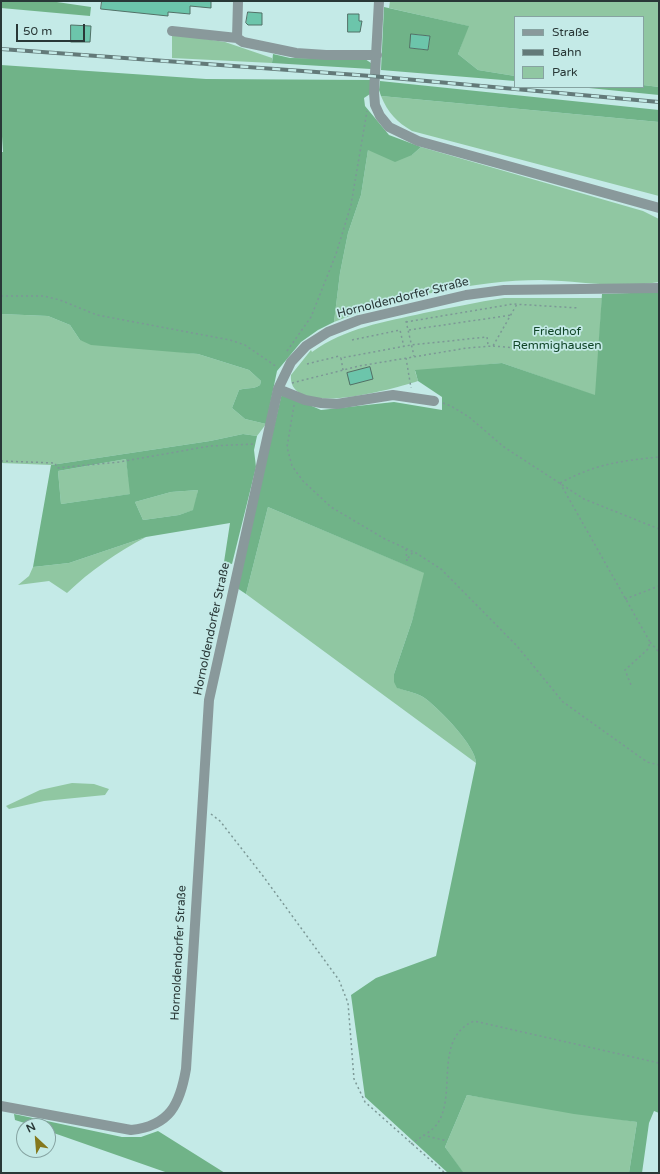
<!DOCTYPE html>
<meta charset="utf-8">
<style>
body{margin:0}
#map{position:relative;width:660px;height:1174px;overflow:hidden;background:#c4eae7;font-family:"Varela Round",sans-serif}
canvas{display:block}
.frame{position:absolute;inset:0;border:2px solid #293837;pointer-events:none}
.legend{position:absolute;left:514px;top:16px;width:130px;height:72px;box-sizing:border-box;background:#c4eae7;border:1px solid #86a3a1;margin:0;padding:5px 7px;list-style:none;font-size:12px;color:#293837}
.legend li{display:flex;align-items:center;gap:8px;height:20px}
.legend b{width:20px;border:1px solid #86a3a1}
.north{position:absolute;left:16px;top:1118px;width:40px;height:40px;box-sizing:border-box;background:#c4eae7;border:1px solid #86a3a1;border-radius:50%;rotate:334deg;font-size:11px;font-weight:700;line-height:16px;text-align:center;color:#293837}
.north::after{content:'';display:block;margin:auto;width:14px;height:18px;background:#85781c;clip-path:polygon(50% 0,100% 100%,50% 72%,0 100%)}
.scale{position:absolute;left:16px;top:24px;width:69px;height:18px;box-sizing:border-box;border:2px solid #293837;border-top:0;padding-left:5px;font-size:12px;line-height:14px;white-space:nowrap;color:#293837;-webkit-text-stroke:3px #c4eae7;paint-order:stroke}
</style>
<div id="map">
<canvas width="660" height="1174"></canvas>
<div class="frame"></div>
<ul class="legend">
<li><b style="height:5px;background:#89999b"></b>Straße</li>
<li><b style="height:5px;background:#637a79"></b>Bahn</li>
<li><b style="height:11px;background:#90c7a2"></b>Park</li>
</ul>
<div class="north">N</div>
<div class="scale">50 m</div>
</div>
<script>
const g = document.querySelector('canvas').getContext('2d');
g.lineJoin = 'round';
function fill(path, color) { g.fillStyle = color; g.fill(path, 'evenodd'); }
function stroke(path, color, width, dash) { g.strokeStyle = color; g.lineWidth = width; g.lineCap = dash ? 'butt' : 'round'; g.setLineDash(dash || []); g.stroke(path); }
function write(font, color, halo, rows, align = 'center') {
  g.font = font + ' "Varela Round",sans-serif'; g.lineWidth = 3.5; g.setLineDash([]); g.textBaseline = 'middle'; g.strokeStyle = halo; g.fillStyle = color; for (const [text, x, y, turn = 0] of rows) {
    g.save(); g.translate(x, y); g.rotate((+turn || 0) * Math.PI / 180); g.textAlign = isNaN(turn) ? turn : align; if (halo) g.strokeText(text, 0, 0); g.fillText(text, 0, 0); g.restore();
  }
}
const green = new Path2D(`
 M390,1H659V87L643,85V17H515V76L478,70L458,54L468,26L389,8Z
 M172,34L225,42L272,58V63L172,58Z
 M381,96L659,122V196L412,131C397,122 388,113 381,96Z
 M421,147L643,211L659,219V282C621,289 580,281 541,280C475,280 396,298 334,322L340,273L348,233L361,195L368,150L412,155Z
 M504,298H602L596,396L502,363L415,371L418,381C396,388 287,420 291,375L311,350L312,352C345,328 384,322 424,313C450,308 477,302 504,298Z
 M1,314L48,316L70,325L80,340L198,354L249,370L261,381L260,385C253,390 246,387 239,390L232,408L245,419L266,424L257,436L243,434L210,441L51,465L1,463Z
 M126,459L131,494L61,504L58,471Z
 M198,490L194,510L179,515L143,520L135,502L171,492Z
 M268,507L425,573L412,621L394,674L398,688C406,691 419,693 426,699C440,710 476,746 476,763L246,594Z
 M146,537C116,553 91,570 67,593L49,581L18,585L29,576L33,567L69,563Z
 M72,783L94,784L109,789L105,795L44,801L9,809L6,806L40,790Z
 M467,1095L637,1122L629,1173H463L445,1147Z`);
const forest = new Path2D(`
 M1,1H50L91,7L90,16L1,8Z
 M384,7L469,26L458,54L478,70L515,76V81L381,70ZM412,34L430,36L428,50L410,48Z
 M273,54L290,58L365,59L371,63V69L272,63Z
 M1,65L206,79L371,80L370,94L364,98L365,106L389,135L421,147L412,155L395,162L368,150L361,195L348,233L340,273L334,322L318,330L301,342L277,371L266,424L245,419L232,408L239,390C246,387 253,390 260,385L261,381L249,370L198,354L91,345L80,340L70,325L48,316L1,314V152H3L1,121Z
 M380,81L659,110V122L381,96L379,90Z
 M643,85L659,87V95L579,87H643Z
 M659,292V1113L654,1111L649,1123L642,1173H629L637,1122L574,1114L467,1095L445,1147L463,1172L466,1173H448L365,1097L351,995L376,978L436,956L476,763C476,746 440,710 426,699C419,693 406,691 397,688L394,682V674L412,621L424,573L268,507L246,594L237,588C253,523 266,458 282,393L321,410L394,402L442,410V397L418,381L415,370L502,363L595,395L602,294Z
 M243,434L257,436L254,450L256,467L232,564L224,562L230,523L146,537L69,563L33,567L51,465L210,441ZM126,459L130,494L61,504L58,471ZM198,490L193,510L179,515L143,520L135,502L171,492Z
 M14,1114L122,1137H141L158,1131L225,1173H168L48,1131V1126H34L15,1120Z`);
const building = new Path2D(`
 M102,1H211V8L190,6V14L168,12V16L101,9Z
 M248,12L262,13V25H248L246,23Z
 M348,14H359V21H362L360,32H348Z
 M71,25L91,26L90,42H71Z
 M411,34L430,36L428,50L410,48Z
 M370,367L373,379L350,385L347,373Z`);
const path = new Path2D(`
 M1,296H44L60,300L97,315L230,340L245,345L277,367
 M406,321L414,356
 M406,322L513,304L579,308
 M409,330L512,315
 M352,340L400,330L404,347
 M493,346L528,349
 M287,351L311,317L336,254L351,205L367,111
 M406,358L411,388
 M307,364L339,356L341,358
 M343,370L341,358L411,345L487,337L488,345
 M292,383L359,366L467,348L493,346L517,304
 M443,403L451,406L469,417L504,447L584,499L659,529
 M294,405L287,447L292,466L303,481L331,507L385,539L416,553L441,569L517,646L563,702L647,762L659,765
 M1,461L55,463L57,468L119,462L210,446L255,444
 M560,483L650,642L648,649L625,670L631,685
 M560,483C596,464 619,461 659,457
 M406,549L407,562
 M408,558L413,552
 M625,599L659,586
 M650,642L659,652
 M211,814L220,821L263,876L339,980L348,1003L354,1079L365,1102L445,1173
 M423,1135L447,1141
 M411,1144C420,1137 434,1131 439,1121C456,1091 434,1038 474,1021L659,1063`);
const minor = new Path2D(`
 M379,1L374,92L375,105L380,116L389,127L418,141L659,208
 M172,31L237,38L238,1
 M237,38L243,42L296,53L326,55H377
 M278,389L305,400L321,403L337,404L393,395L434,401
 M1,1106L131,1130C170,1126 180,1104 186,1069L209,700L278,389L291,362L306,346L328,332L359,320L466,295L504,290L659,288`);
const rail = new Path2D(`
 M1,49L371,76L659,102`);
const streetNames = [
 ["Hornoldendorfer Straße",403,298,-14],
 ["Hornoldendorfer Straße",212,629,-78],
 ["Hornoldendorfer Straße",179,953,-87]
];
const parkNames = [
 ["Friedhof",557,332],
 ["Remmighausen",557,346]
];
fill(green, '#90c7a2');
fill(forest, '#70b388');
fill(building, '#6cc5ab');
stroke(building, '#517066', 1);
stroke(path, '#7c9896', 1.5, [2, 3]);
stroke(minor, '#89999b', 10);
stroke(rail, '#637a79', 4);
stroke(rail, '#c4eae7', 2.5, [8]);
write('12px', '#293837', '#c4eae7', streetNames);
write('12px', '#114528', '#c4eae7', parkNames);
</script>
